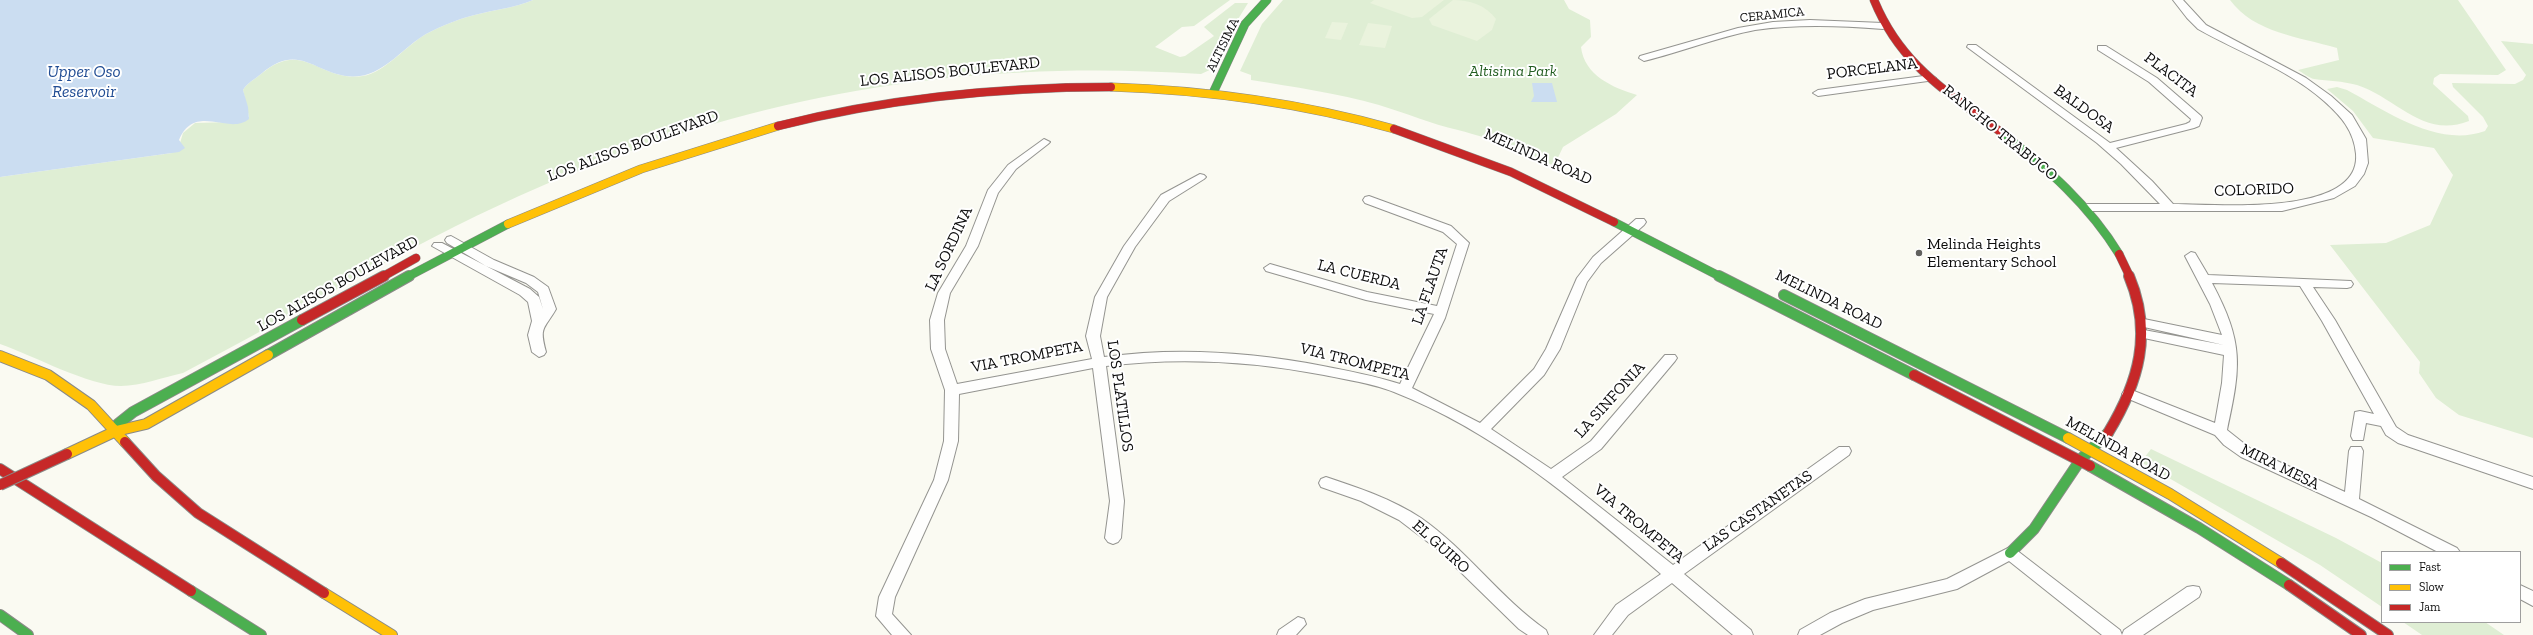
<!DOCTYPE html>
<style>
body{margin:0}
#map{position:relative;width:2533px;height:635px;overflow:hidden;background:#fafaf2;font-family:"Zilla Slab",serif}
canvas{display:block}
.legend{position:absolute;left:2381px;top:551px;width:140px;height:72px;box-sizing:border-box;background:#fff;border:1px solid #9e9e9e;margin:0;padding:5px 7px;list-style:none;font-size:12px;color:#0d0d0d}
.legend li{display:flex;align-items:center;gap:8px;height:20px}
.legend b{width:20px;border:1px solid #9e9e9e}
</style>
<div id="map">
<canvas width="2533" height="635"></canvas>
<ul class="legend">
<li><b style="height:5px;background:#4caf50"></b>Fast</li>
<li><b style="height:5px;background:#ffc107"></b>Slow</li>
<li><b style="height:5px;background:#c62828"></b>Jam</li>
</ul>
</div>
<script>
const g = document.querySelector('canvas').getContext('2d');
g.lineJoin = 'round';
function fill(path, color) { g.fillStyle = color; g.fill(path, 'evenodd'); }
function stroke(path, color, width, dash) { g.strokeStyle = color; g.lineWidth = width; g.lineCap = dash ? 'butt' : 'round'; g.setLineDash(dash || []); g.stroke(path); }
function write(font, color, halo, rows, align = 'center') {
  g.font = font + ' "Zilla Slab",serif'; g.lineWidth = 4; g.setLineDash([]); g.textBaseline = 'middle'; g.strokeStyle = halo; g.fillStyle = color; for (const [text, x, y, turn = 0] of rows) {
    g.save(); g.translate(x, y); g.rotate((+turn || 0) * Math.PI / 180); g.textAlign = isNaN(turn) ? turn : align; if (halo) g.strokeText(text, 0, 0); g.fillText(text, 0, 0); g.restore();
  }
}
const green = new Path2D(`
 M533,0H1230L1194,26L1182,27L1155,47L1180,57L1185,56L1214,36L1204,27L1235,3H1248L1232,29L1214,68L1201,74C958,58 742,96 519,196C404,248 296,314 183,373C164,377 141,386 121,386C89,386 32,355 0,344V177L172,153L180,143L183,133L195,123L231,122L249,117L243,90C247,83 255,79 261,74C304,38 318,82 363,76C384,73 407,45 426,34C443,25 463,17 483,13C500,9 516,7 533,0Z
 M1283,0H1564L1569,9L1590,20L1591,37L1581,47C1584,75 1613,88 1637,95L1616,114L1563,147L1554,166C1519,147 1495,140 1458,130C1431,124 1406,113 1379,105C1337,93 1294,87 1251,80V75L1240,71L1262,24Z
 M2230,0H2458L2506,70L2498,75L2440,74L2434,78L2433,84L2468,116L2469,121C2423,139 2397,98 2357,85C2342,81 2329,81 2314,79C2309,78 2303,73 2298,70L2339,60L2337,48C2300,37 2254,33 2230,0Z
 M2501,41L2533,44V438L2459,415L2436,398L2419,373L2420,362L2330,245L2386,243L2430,225L2453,175L2434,148L2373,138L2353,111L2327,89L2337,87L2347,90C2388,112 2438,148 2485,131L2488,126L2483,117L2453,87L2452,83L2515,84L2523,80L2526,75Z
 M2151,449L2336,538L2382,563V607L2320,565L2141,462Z
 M2403,622H2485L2504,635H2422Z`);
const pitch = new Path2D(`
 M1374,0H1444L1422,17L1412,18L1370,3Z
 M1453,0C1469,0 1486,5 1496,19L1492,30L1477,41L1432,25L1429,19Z
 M1332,22L1348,23L1341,40L1325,38Z
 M1368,23L1392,26L1385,48L1359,45Z`);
const water = new Path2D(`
 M0,0H533C516,7 500,9 483,13C463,17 443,25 426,34C405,46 385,73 360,76C318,81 302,38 261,74C255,79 247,83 243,90L248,107L249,119C229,136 195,102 179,140L185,148L179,152L0,177Z
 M1532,83H1552L1557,102H1531L1534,96Z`);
const street = new Path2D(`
 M2173,0H2183L2206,25L2306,78L2331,96L2352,115L2366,139L2368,163L2364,174L2355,186L2334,198L2282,211H2084L2082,208L2084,205L2088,204H2160L2121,164L2097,143L1967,47L1968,45H1976L2110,143L2186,124L2190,122L2191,119L2149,82L2098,50V46H2106L2157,78L2201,116L2202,118L2199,126L2194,128L2116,148L2152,181L2173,204C2213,204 2361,218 2356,154C2354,131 2341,116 2324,101C2288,69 2240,53 2198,29L2187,18Z
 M1810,20L1883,23L1888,26L1883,29C1841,26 1798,24 1755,30C1718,37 1681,52 1644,61L1639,58L1640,56L1738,28L1773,22Z
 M1931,75L1936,78L1935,80L1818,96L1813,93L1818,90Z
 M1044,139L1050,142L1048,144L1016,169L998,193L978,246L950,293L944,320L945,349L957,384L1092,359L1086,336L1095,297L1124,246L1161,195L1200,174L1204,175L1206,177L1204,179L1169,201L1135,247L1107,297L1100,336L1104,357C1178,347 1250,352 1323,366C1349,371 1375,376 1400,384L1434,314L1366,300L1266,271L1264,268L1270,264L1367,292L1437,306L1457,244L1443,232L1365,203L1363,200L1365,197L1369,196L1451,226L1469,243L1445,318L1412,388L1480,423L1534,369L1546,349L1577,278L1593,257L1636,219H1644L1646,222L1644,225L1601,263L1587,282L1560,349L1544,375L1491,429L1551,469L1591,441L1665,355H1675L1677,358L1675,361L1601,449L1562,477L1673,565L1839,447H1849L1851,451L1849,455L1684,574L1751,630L1753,635H1733L1672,583L1628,615L1612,635H1594L1616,605L1661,574C1580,504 1494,431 1394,392C1372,383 1347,380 1324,375C1251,361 1180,357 1106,366L1124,501L1121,538L1118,542L1113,544L1108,542L1105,538L1110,501L1093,368L959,394L958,441L948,480L895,597L892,614L911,635H892L876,616L879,597L934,480L944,441L945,390L931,349L930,320L938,293L966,246L988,190L1008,165Z
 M451,236L494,260L534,277L548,287L556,309C544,330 539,326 546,352L544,355L539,357L532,352L528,335L532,321L528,302L520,295L432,246L434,243H442L530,289L539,297L543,309L538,292L526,283L486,266L447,243L445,240L447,237Z
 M2191,252L2195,253L2208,275L2351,281L2353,284L2351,287L2347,288L2313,287L2335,320L2396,427L2408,435L2533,477V489L2398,443L2386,435L2381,426L2366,423L2363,440H2353L2351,436L2355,412L2360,411L2374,414L2322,321L2300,286L2212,283C2244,343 2241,366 2227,430L2251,449L2345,492L2349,451L2351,447H2361L2363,451L2359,499L2457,548L2460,552H2438L2371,517L2241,457L2224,445L2215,435L2124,397L2122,394L2124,391L2129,389L2215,423L2222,383L2224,355L2144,338L2137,334L2144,330L2224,345L2144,327L2137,323L2144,319L2222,335L2210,304L2185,256Z
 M1326,477C1359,488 1392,499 1421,518C1467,550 1500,598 1546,630L1548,635H1528L1519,629L1437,549L1399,520L1361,501L1321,487L1319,483L1321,479Z
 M2010,547L2015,549L2120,630L2122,635L2124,630L2187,587L2193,586L2199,587L2201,592L2199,597L2143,635H2102L2009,561L1957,589L1873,610L1842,623L1820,635H1798L1800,630L1830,613L1865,599L1947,579Z
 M2520,585L2533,591V606L2520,599Z
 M1298,617L1304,619L1306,624L1296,635H1277L1279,630Z`);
const fastFar1 = new Path2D(`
 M1213,93L1245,24L1267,0
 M2002,133C2047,168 2089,205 2119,254
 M1614,222L1721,277
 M407,277L508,224`);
const fast = new Path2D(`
 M1719,276L1914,375
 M1784,295L2068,438
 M268,355L409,276
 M116,431L118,424L133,412L302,320
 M2090,466L2199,528L2289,585
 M2010,553L2034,529L2081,459L2108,433
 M191,591L261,635
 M0,615L28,635`);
const slowFar1 = new Path2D(`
 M1111,87C1207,90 1301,103 1394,129
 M508,224L641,169L778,126`);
const slow = new Path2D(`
 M0,356L48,375L91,405L125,442
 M2068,438L2170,494L2281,563
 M67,454L116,431L146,424L268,355
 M324,593L392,635`);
const jamFar1 = new Path2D(`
 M1874,0C1901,66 1948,92 2002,133
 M778,126C888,98 998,87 1111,87
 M1394,129L1511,172L1614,222
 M2119,254L2130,277
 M382,277L416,258`);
const jam = new Path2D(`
 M302,320L384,276
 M1914,375L2090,466
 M2108,433C2139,382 2153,333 2129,276
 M125,442L156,476L198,513L324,593
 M0,469L191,591
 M2281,563L2388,635
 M2289,585L2361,635`);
const jamBridge = new Path2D(`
 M0,485L67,454`);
const markers = [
 [1919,253,4,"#60605d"]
];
const farStreetnames = [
 ["CERAMICA",1772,15,-6],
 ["ALTISIMA",1223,45,-64]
];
const streetNames = [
 ["PORCELANA",1872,69,-7],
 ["LOS ALISOS BOULEVARD",950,72,-6],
 ["PLACITA",2171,75,37],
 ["BALDOSA",2084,109,36],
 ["RANCHO TRABUCO",2000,133,39],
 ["LOS ALISOS BOULEVARD",633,146,-20],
 ["MELINDA ROAD",1538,157,24],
 ["COLORIDO",2254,190,-2],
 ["LA SORDINA",949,249,-65],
 ["LA CUERDA",1359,275,14],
 ["LOS ALISOS BOULEVARD",338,284,-29],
 ["LA FLAUTA",1430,286,-71],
 ["MELINDA ROAD",1829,300,26],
 ["VIA TROMPETA",1027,357,-11],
 ["VIA TROMPETA",1355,362,14],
 ["LOS PLATILLOS",1120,396,82],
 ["LA SINFONIA",1610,400,-48],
 ["MELINDA ROAD",2118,449,29],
 ["MIRA MESA",2280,467,26],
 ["LAS CASTANETAS",1758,511,-35],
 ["VIA TROMPETA",1639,524,40],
 ["EL GUIRO",1441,547,42]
];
const parkNames = [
 ["Altisima Park",1513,71]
];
const poiNames = [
 ["Melinda Heights",1927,244],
 ["Elementary School",1927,262]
];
const waterNames = [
 ["Upper Oso",84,72],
 ["Reservoir",84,92]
];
fill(green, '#dfeed4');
fill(pitch, '#eaf3dd');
fill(water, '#cbddf1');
stroke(street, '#949490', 2);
stroke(fastFar1, '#8a8a87', 9);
stroke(fast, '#8a8a87', 12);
stroke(slowFar1, '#8a8a87', 9);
stroke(slow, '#8a8a87', 12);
stroke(jamFar1, '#8a8a87', 9);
stroke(jam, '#8a8a87', 12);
fill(street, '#fefefd');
stroke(fastFar1, '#4caf50', 8);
stroke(fast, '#4caf50', 10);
stroke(slowFar1, '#ffc107', 8);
stroke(slow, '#ffc107', 10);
stroke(jamFar1, '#c62828', 8);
stroke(jam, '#c62828', 10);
stroke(jamBridge, '#8a8a87', 12, []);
stroke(jamBridge, '#c62828', 10);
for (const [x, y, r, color] of markers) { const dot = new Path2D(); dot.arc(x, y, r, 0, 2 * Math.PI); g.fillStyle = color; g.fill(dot); stroke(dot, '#fff', 1.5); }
write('13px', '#0d0d0d', '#fff', farStreetnames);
write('16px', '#0d0d0d', '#fff', streetNames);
write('italic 16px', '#255f23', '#fff', parkNames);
write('16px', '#0d0d0d', '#fff', poiNames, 'left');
write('italic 17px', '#214d94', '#fff', waterNames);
</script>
